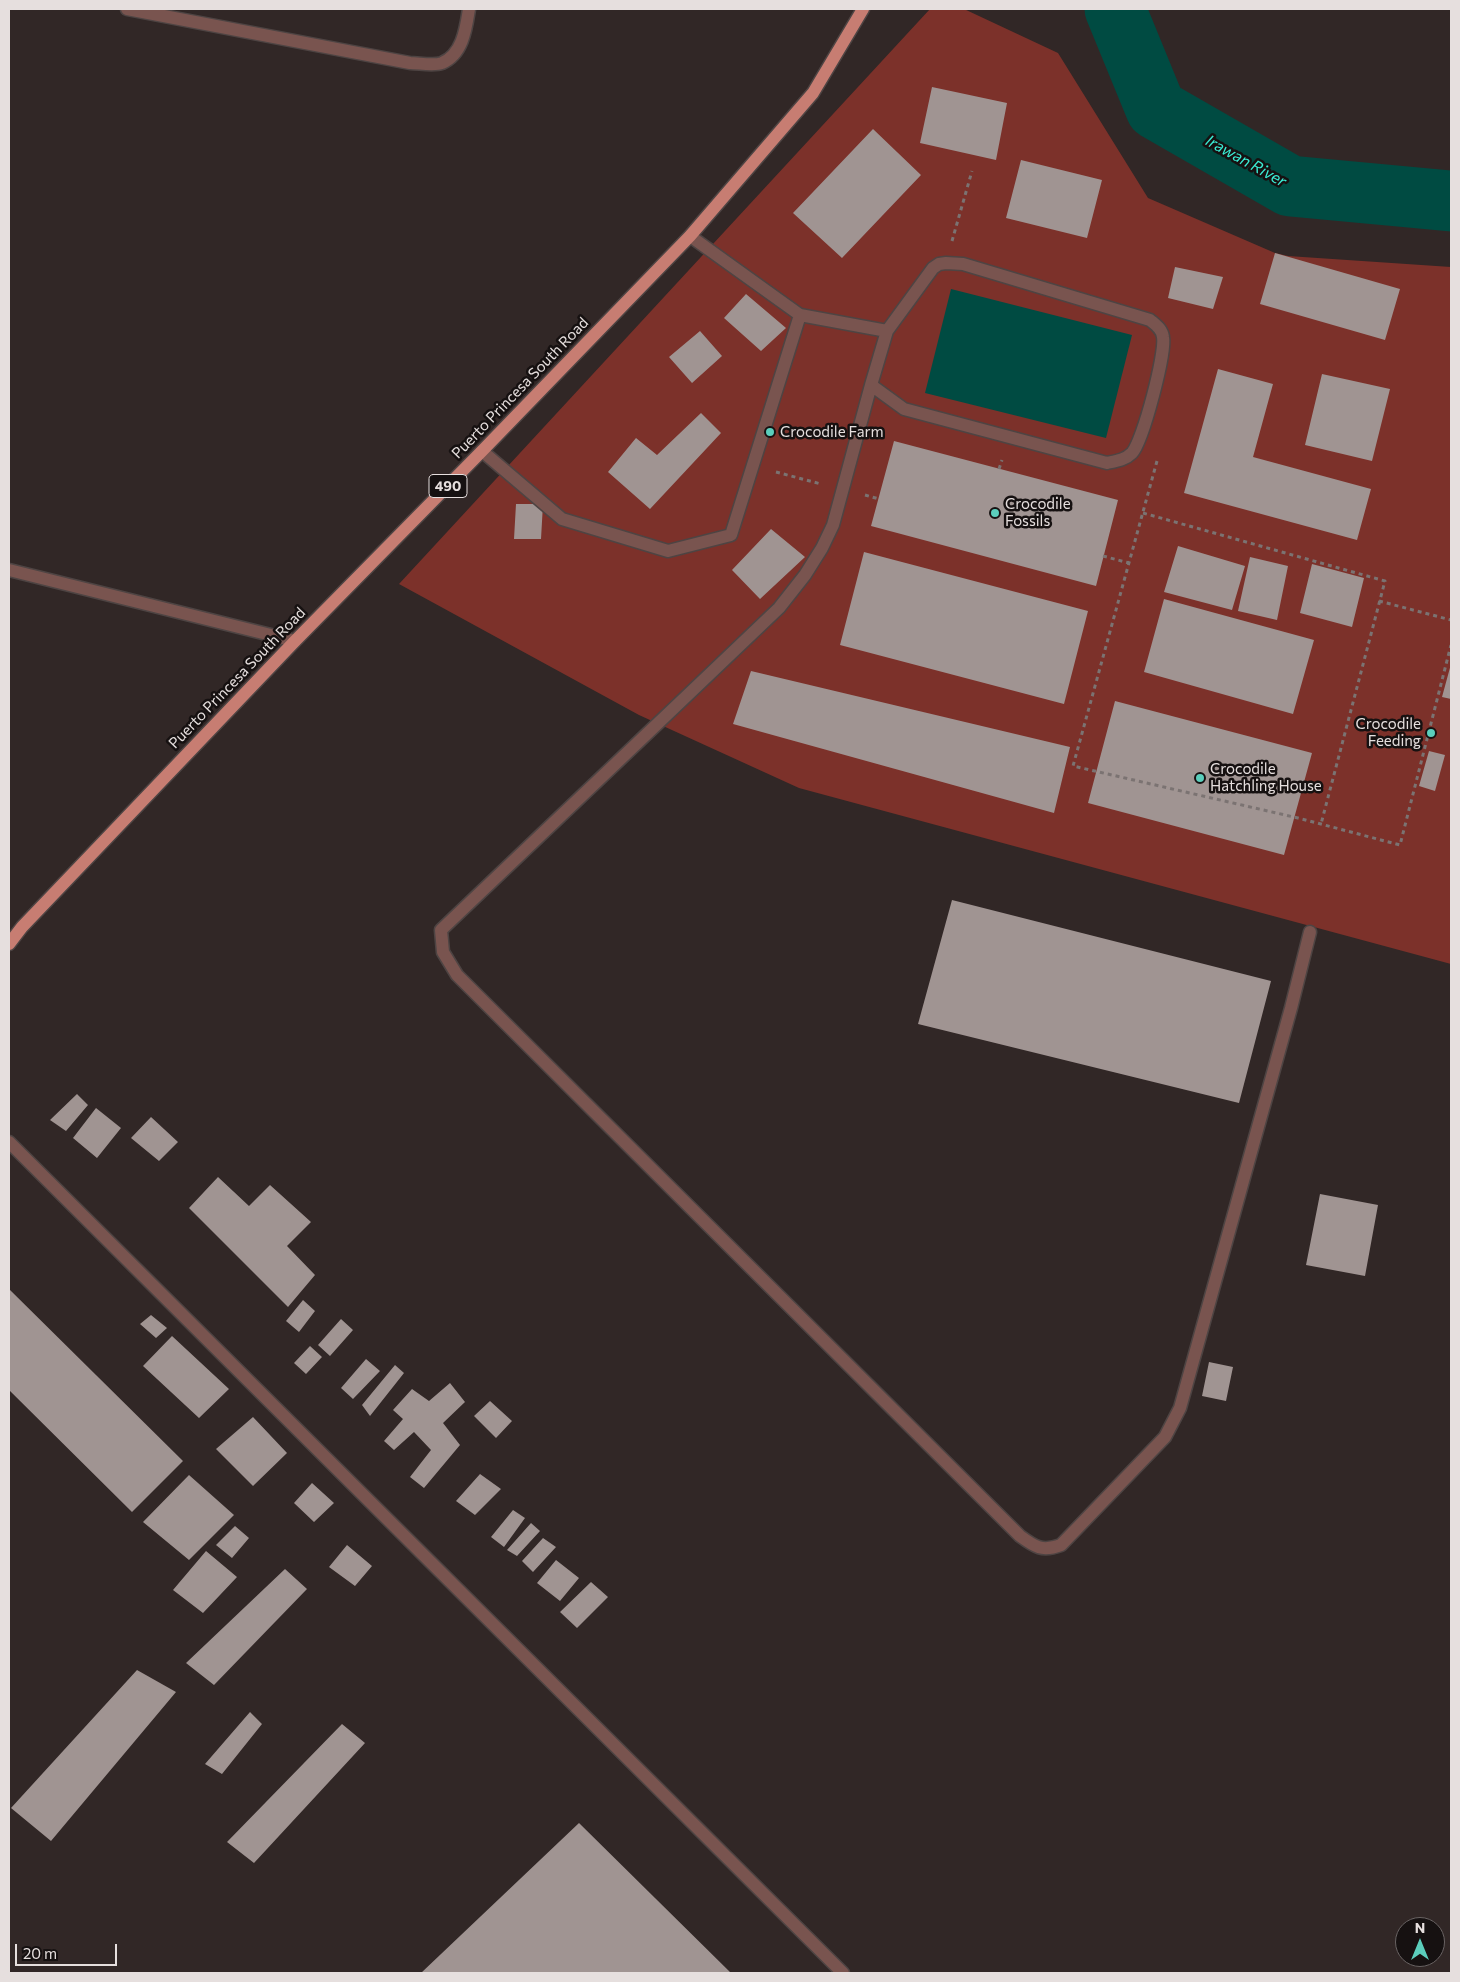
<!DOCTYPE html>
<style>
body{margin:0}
#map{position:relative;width:1460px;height:1982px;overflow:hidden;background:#312726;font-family:Commissioner,sans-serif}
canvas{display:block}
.frame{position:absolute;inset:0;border:10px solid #e6dfde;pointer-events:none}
.north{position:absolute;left:1395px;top:1917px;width:50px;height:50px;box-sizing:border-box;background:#161111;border:1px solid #696363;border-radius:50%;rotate:0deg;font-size:14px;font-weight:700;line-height:20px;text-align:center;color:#e6dfde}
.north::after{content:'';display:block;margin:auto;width:18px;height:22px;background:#5bcebc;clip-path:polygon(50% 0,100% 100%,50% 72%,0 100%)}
.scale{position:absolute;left:15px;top:1944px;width:102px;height:22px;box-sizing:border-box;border:2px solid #e6dfde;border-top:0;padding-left:6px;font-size:15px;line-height:18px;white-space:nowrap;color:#e6dfde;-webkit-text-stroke:4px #161111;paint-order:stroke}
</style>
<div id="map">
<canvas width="1460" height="1982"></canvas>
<div class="frame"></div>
<div class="north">N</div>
<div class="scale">20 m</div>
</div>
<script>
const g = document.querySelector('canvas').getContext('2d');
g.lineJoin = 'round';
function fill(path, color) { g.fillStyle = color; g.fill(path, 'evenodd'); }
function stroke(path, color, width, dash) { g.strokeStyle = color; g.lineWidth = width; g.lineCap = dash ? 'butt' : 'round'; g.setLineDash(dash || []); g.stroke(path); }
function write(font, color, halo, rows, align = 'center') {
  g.font = font + ' Commissioner,sans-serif'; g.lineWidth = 5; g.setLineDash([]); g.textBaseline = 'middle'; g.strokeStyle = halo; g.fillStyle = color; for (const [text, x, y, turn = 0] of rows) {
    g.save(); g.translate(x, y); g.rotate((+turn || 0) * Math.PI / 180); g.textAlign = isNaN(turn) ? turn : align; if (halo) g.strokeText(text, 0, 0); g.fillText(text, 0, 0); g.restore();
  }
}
const green = new Path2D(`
 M930,9H964L1058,53L1148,198L1275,253L1288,256L1451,267V964L799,788L639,715L399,584Z`);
const water = new Path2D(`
 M951,289L1132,335L1106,438L925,393Z`);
const river = new Path2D(`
 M1115,9L1156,109L1290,186L1451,201`);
const building = new Path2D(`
 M932,87L1007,103L996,160L920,143Z
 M873,129L921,175L842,258L793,213Z
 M1021,160L1102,180L1087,238L1006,218Z
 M1275,253L1400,289L1385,340L1260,304Z
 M1175,267L1223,277L1213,309L1168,298Z
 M746,294L786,328L761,351L724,318Z
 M700,331L722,356L692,383L669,357Z
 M1218,369L1273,384L1253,457L1371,489L1357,540L1184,493Z
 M1322,374L1390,389L1372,461L1305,445Z
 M701,413L721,433L650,509L608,472L636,438L657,455Z
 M894,441L1118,500L1096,586L871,526Z
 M516,504H543L541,539H514Z
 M771,529L805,557L760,599L732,570Z
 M1178,546L1245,566L1232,610L1164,592Z
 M864,552L1088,611L1064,704L840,645Z
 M1250,557L1288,566L1277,620L1238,611Z
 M1312,564L1364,578L1352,627L1300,613Z
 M1164,599L1314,640L1293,714L1144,672Z
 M1451,664V699L1442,697Z
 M751,671L1070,747L1054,813L733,724Z
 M1115,701L1312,753L1284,855L1088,803Z
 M1429,751L1445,755L1435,791L1419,786Z
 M952,900L1271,981L1239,1103L918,1024Z
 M77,1094L88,1105L66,1131L50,1120Z
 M96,1108L121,1128L97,1158L73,1138Z
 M151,1117L178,1142L159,1161L131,1138Z
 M218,1177L249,1206L270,1185L311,1222L287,1246L315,1275L288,1307L189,1208Z
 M1320,1194L1378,1205L1365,1276L1306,1265Z
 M9,1289L183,1461L132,1512L9,1390Z
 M303,1300L315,1311L299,1332L286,1321Z
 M151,1315L167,1328L156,1338L140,1324Z
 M341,1319L353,1330L330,1356L318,1345Z
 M172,1336L229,1389L199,1418L143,1366Z
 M310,1346L322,1357L306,1374L294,1363Z
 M366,1359L380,1371L353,1399L341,1388Z
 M1209,1362L1233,1367L1226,1401L1202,1396Z
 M395,1365L404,1373L370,1416L362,1405Z
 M450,1383L465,1402L443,1423L460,1445L424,1488L410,1477L431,1450L414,1432L394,1450L384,1441L403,1419L393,1410L412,1389L429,1401Z
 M490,1401L512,1421L496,1438L474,1416Z
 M253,1417L287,1453L253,1486L216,1449Z
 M480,1474L501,1489L475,1515L456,1501Z
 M189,1475L234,1515L189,1560L143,1522Z
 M312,1483L334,1503L314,1522L294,1503Z
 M513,1510L525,1518L504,1547L491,1537Z
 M531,1523L540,1531L517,1556L507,1550Z
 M235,1526L249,1538L232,1558L216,1545Z
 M543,1538L556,1547L533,1572L522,1561Z
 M347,1545L372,1566L355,1586L329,1567Z
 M206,1551L237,1577L203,1613L173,1590Z
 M556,1560L579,1578L560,1601L537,1583Z
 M285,1569L307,1589L214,1685L186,1663Z
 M591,1582L608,1597L577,1628L560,1612Z
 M137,1670L176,1692L51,1841L11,1808Z
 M250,1712L262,1724L222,1774L205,1764Z
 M342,1724L365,1743L254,1863L227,1842Z
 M579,1823L731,1973H421Z`);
const path = new Path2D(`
 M952,241L972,171
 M1157,461L1073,766L1298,818L1400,845L1451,645
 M999,469L1002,460
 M776,472L821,484
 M865,495L879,499
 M1143,513L1385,581L1321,824
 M1103,556L1129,563
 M1379,601L1451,620`);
const service = new Path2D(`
 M127,9L410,63C419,63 434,66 442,63C463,54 466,28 469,9
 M690,236L800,315L887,331
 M946,263L963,264L1150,320C1156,325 1162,329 1163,337C1166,353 1143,441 1132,453C1125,460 1117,461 1107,463L904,409L871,385L887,331L933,268L939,264Z
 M871,385L833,525L822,548L805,575L779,608L441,930L443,952L457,975L1020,1536C1035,1547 1042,1552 1061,1545L1165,1437L1180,1408L1291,1008L1310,932
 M482,451L562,519L668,551L731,535L800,315
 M9,570L295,641
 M9,1142L843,1973`);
const primary = new Path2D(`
 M9,944L22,927L295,641L482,451L690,236L813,93L863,9`);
const markers = [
 [770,432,5,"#5bcebc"],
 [995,513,5,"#5bcebc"],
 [1431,733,5,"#5bcebc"],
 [1200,778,5,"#5bcebc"]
];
const shields = [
 [448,486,38]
];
const shieldNames = [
 ["490",448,486]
];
const streetNames = [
 ["Puerto Princesa South Road",520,388,-46],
 ["Puerto Princesa South Road",237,678,-46]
];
const poiNames = [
 ["Crocodile Farm",780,432],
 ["Crocodile",1005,504],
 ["Fossils",1005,521],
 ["Crocodile",1421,724,"right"],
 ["Feeding",1421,741,"right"],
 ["Crocodile",1210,769],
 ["Hatchling House",1210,786]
];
const waterNames = [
 ["Irawan River",1246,161,29]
];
fill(green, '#7c312a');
fill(water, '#004b42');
stroke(river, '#004b42', 61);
fill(building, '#a09492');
stroke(service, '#4e4443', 15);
stroke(primary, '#4e4443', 15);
stroke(path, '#7b7372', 3, [4, 4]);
stroke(service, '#79544f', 12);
stroke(primary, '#c77d72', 12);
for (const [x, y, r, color] of markers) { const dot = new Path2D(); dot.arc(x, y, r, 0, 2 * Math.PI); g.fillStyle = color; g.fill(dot); stroke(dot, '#161111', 2); }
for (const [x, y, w] of shields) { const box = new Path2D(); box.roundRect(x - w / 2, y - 11.5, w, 23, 4); g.fillStyle = '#161111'; g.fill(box); stroke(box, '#e6dfde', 1); }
write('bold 14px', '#e6dfde', null, shieldNames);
write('15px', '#e6dfde', '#161111', streetNames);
write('15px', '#e6dfde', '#161111', poiNames, 'left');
write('italic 16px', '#3aecd4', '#161111', waterNames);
</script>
